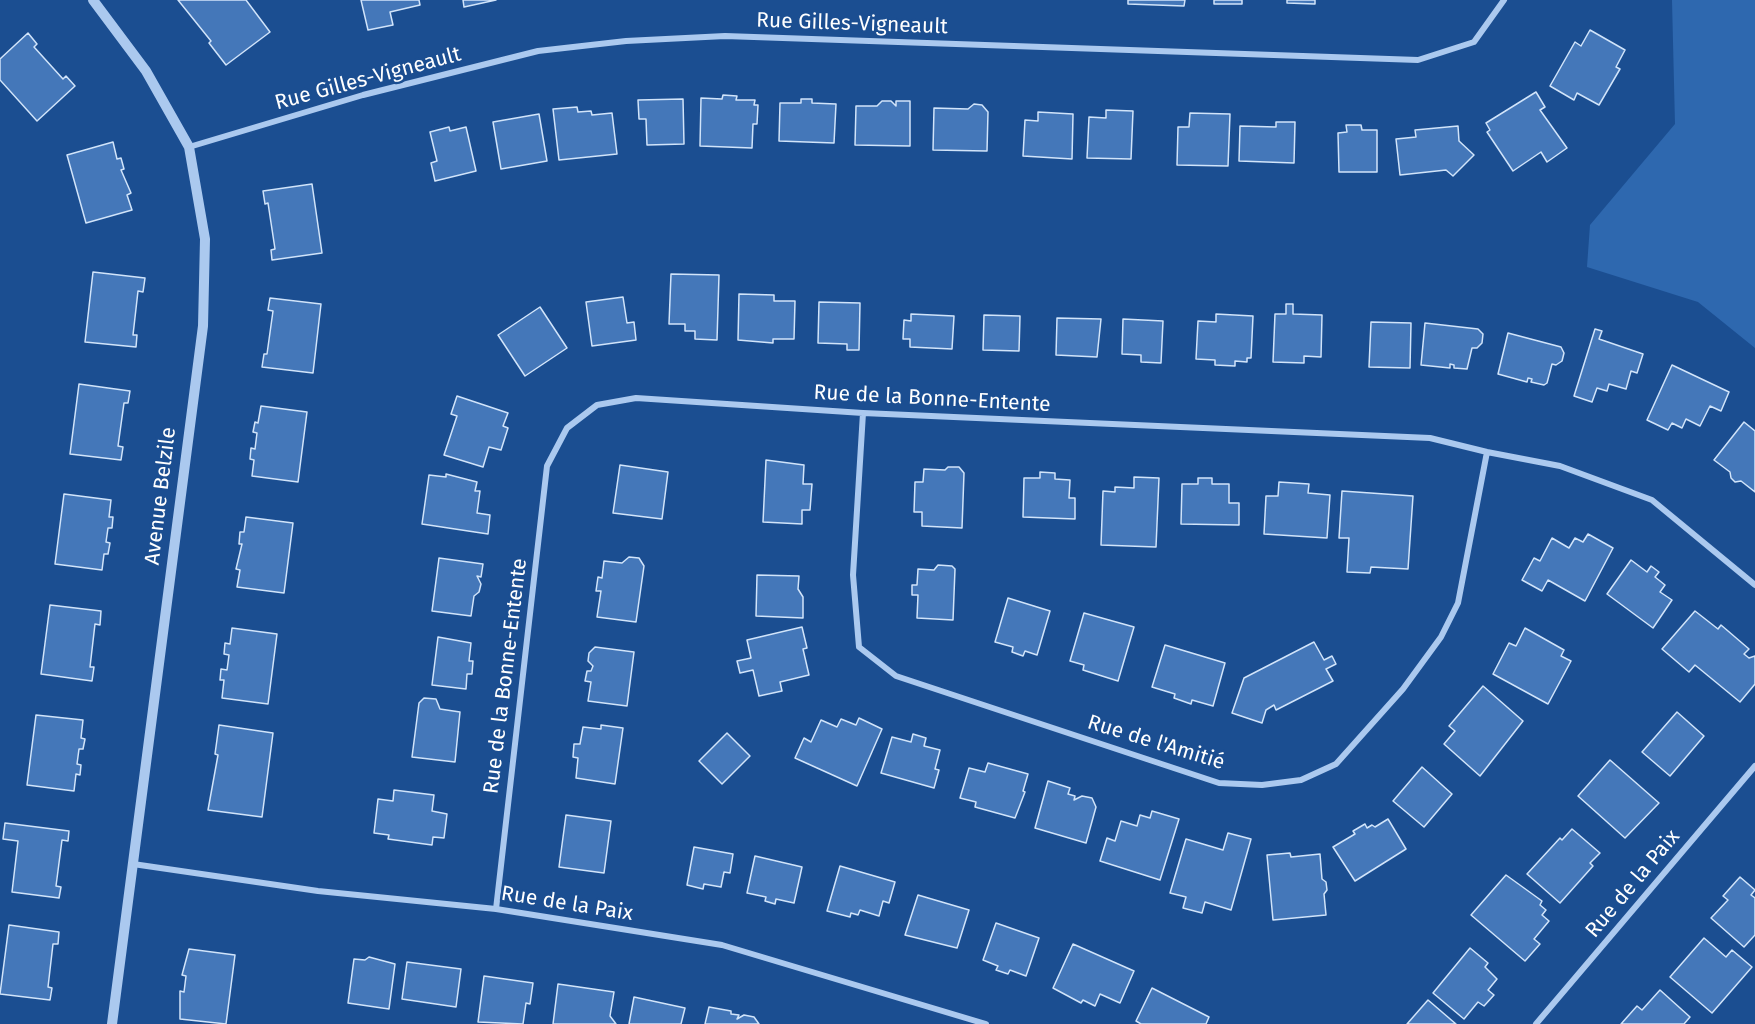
<!DOCTYPE html>
<meta charset="utf-8">
<style>
body{margin:0}
canvas{display:block;background:#1b4e91}
</style>
<canvas width="1755" height="1024"></canvas>
<script>
const g = document.querySelector('canvas').getContext('2d');
g.lineJoin = 'round';
function fill(path, color) { g.fillStyle = color; g.fill(path, 'evenodd'); }
function stroke(path, color, width, dash) { g.strokeStyle = color; g.lineWidth = width; g.lineCap = dash ? 'butt' : 'round'; g.setLineDash(dash || []); g.stroke(path); }
function write(font, color, halo, rows, align = 'center') {
  g.font = font + ' "Fira Sans",sans-serif'; g.lineWidth = 5; g.setLineDash([]); g.textBaseline = 'middle'; g.strokeStyle = halo; g.fillStyle = color; for (const [text, x, y, turn = 0] of rows) {
    g.save(); g.translate(x, y); g.rotate((+turn || 0) * Math.PI / 180); g.textAlign = isNaN(turn) ? turn : align; if (halo) g.strokeText(text, 0, 0); g.fillText(text, 0, 0); g.restore();
  }
}
const green = new Path2D(`
 M1672,0H1755V348L1698,302L1587,267L1590,225L1675,124Z`);
const building = new Path2D(`
 M178,0H246L270,32L226,65L209,43L211,41Z
 M361,0H419L420,5L390,12L393,25L368,30Z
 M463,0H496L464,7Z
 M1128,0H1185L1184,6L1128,4Z
 M1214,0H1242V4H1214Z
 M1287,0H1315V4L1287,3Z
 M1590,30L1625,50L1616,67L1620,69L1599,105L1577,93L1574,100L1550,86L1575,42L1581,46Z
 M28,33L37,44L34,47L63,79L66,76L75,86L37,121L0,80V59Z
 M1536,92L1545,107L1540,110L1567,148L1547,162L1541,152L1513,171L1487,132L1490,130L1486,123Z
 M723,95L737,96L736,100H755L754,105H758L757,124H753L752,148L700,146L701,98L722,99Z
 M683,99L684,144L647,145L646,119H639L638,100Z
 M801,99H812V103L836,104L834,143L779,141L780,103H801Z
 M882,101H891L896,106V101H910V146L855,145L856,106H877Z
 M974,104L982,105L988,112L987,151L933,150L934,108L968,109Z
 M577,107L578,112L591,111L592,115L612,113L617,154L559,160L553,109Z
 M1106,110L1133,111L1131,159L1087,158L1089,117L1106,118Z
 M1038,112L1073,114L1072,159L1023,156L1025,120L1038,121Z
 M1190,113L1230,114L1228,166L1177,165L1178,127H1189Z
 M539,114L547,161L501,169L493,122Z
 M1276,122H1295L1294,163L1239,161L1240,126L1276,127Z
 M1346,125H1361L1362,130H1377V172H1339L1338,133L1347,132Z
 M1458,126L1459,141L1474,155L1453,176L1446,170L1400,175L1396,139L1416,137L1415,130Z
 M449,127L450,131L466,127L476,171L435,181L431,163L437,161L430,132Z
 M113,142L117,159L121,158L124,169L121,170L131,193L127,195L132,210L86,223L67,155Z
 M312,184L322,253L272,260L271,250L275,249L268,203L265,204L263,191Z
 M93,272L145,278L143,292L138,291L133,335H137L136,347L85,342Z
 M671,274L719,275L717,340L695,339V331H685V324H669Z
 M739,294L774,295V301H795L794,339H773V343L738,340Z
 M623,297L627,323L634,322L636,340L592,346L586,302Z
 M270,298L321,304L313,373L262,367L264,354H267L273,311L268,310Z
 M819,302L860,303L859,350H847V344L818,343Z
 M1286,304H1293V314L1322,315L1321,357L1304,356V363L1273,362L1275,314H1286Z
 M540,307L567,348L525,376L498,335Z
 M911,314L954,316L952,349L910,347V339H903L904,320L911,321Z
 M1216,314L1253,316L1251,358H1247V362L1235,361V366L1215,365V360L1196,359L1198,321L1216,322Z
 M984,315L1020,316L1019,351L983,350Z
 M1057,318L1101,319L1097,357L1056,355Z
 M1123,319L1163,321L1161,363L1141,362V355L1122,354Z
 M1371,322L1411,323L1410,368L1369,367Z
 M1425,323L1478,329L1483,334L1482,343L1477,348H1472L1467,369L1454,368V365L1450,364V368L1421,365Z
 M1595,329L1602,331L1599,339L1643,354L1637,373L1631,371L1626,389L1609,384L1607,391L1597,388L1592,402L1574,396Z
 M1508,333L1561,347L1564,353L1562,361L1556,365L1552,364L1547,383L1544,385L1531,382L1532,379L1528,378L1527,382L1498,374Z
 M1672,365L1729,392L1721,411L1710,406L1700,426L1686,419L1682,428L1672,423L1668,430L1647,420Z
 M79,384L130,391L128,403H124L118,446L123,447L121,460L70,454Z
 M457,396L508,413L503,426L508,428L501,450L489,447L483,467L444,455L457,416L451,414Z
 M261,406L307,412L298,482L252,476L254,460L250,459L251,448L255,449L257,433L253,432L255,422L258,423Z
 M1744,422L1755,431V492L1741,481L1735,482L1731,478L1730,472L1714,460Z
 M766,460L804,465L803,484H812L810,510H802V524L763,522Z
 M620,465L668,472L662,519L613,513Z
 M948,467H959L964,473L962,528L922,526V512H914L915,482H923L924,469L945,470Z
 M1040,472L1055,473V479L1070,480L1069,498H1075V519L1023,517L1024,478H1040Z
 M446,474L477,482L475,491H480L477,513L490,515L488,534L422,524L429,475L446,477Z
 M1134,477L1159,478L1156,547L1101,545L1103,491L1115,492V487L1134,488Z
 M1198,478H1212V484H1229V503H1239V525L1181,524L1182,484H1198Z
 M1279,482L1309,484L1308,493L1330,495L1327,538L1264,534L1266,496H1278Z
 M1342,491L1413,496L1408,569L1371,567L1370,573L1347,572L1349,538H1339Z
 M64,494L111,500L109,517H113L112,528H108L106,542L110,543L108,554H104L102,570L55,564Z
 M246,517L293,523L284,593L237,587L240,570L236,569L242,544H239L240,532H244Z
 M1588,534L1613,548L1585,601L1548,580L1542,591L1522,580L1534,558L1540,561L1552,538L1569,548L1575,538L1583,542Z
 M629,557L639,558L644,566L636,622L597,617L601,591H596L598,577L602,578L604,561L622,563Z
 M439,558L483,564L481,577L477,576L481,584L479,592L474,596L471,616L432,611Z
 M1631,560L1647,572L1651,566L1659,572L1655,577L1665,585L1660,592L1672,600L1653,628L1607,594Z
 M938,565L952,566L955,569L953,620L917,618L918,595H912V585H917L918,569L934,570Z
 M757,575L799,576L798,589L803,597V618L756,616Z
 M1008,598L1050,611L1037,655L1025,651L1023,656L1012,652L1013,647L995,642Z
 M50,605L101,611L100,625L95,624L90,667H94L92,681L41,674Z
 M1695,611L1718,629L1721,625L1749,649L1744,654L1749,658L1755,656V684L1740,702L1695,665L1689,672L1662,649Z
 M1084,613L1134,627L1118,681L1083,670L1084,665L1070,661Z
 M802,627L807,648L803,649L809,675L780,682L782,691L759,696L753,670L740,673L737,661L751,658L747,640Z
 M232,628L277,634L268,704L222,698L224,680H220L221,669L227,670L229,655L224,654L225,643L230,644Z
 M1525,628L1564,650L1561,656L1571,661L1548,704L1493,674L1509,643L1516,646Z
 M438,637L471,643L469,661H473L472,674H467L466,689L432,685Z
 M1314,642L1324,660L1332,656L1336,664L1326,669L1333,681L1276,710L1274,705L1266,710L1262,723L1232,713L1244,678Z
 M1165,645L1225,663L1213,706L1192,700L1191,704L1174,698L1175,694L1152,687Z
 M595,647L634,652L627,706L588,701L591,682L585,681L587,671H591L593,666L588,661L589,653Z
 M1483,686L1523,721L1480,776L1444,744L1455,731L1449,726Z
 M424,698L436,699L440,709L460,712L455,762L412,757L419,703Z
 M1677,712L1704,736L1670,776L1642,752Z
 M36,715L83,720L81,738L85,739L83,749H79L77,764L81,765L80,775L76,774L74,791L27,785Z
 M859,718L882,729L857,786L795,758L804,738L811,742L821,720L837,727L841,719L856,725Z
 M219,725L273,733L262,817L208,810L218,755L215,754Z
 M601,725L623,728L615,784L576,778L578,758L573,757L574,744H580L583,727L601,729Z
 M727,733L750,756L722,784L699,761Z
 M913,734L926,738L924,746L940,750L935,769L939,770L934,788L881,773L892,737L911,742Z
 M1610,760L1659,803L1625,838L1578,796Z
 M988,763L1028,774L1023,791L1025,792L1015,818L975,807L976,802L960,798L969,768L985,772Z
 M1422,767L1452,794L1424,827L1393,801Z
 M1048,781L1070,788L1068,794L1075,796L1074,800L1082,796L1092,798L1096,807L1086,843L1035,828Z
 M394,790L434,795L432,811L447,814L444,838L433,837L432,845L388,839L389,835L374,833L378,799L393,801Z
 M1152,811L1179,819L1160,880L1100,861L1107,838L1115,841L1121,821L1137,826L1140,815L1150,818Z
 M566,815L611,821L604,873L559,867Z
 M1388,819L1406,849L1355,881L1333,847L1355,834L1353,831L1365,824L1367,828L1372,825L1375,827Z
 M5,823L69,831L68,841L62,840L56,886L61,887L59,898L12,892L18,841L3,839Z
 M1572,829L1600,853L1590,863L1593,866L1560,903L1527,874L1560,838L1562,840Z
 M1228,833L1251,839L1231,910L1205,902L1202,913L1183,908L1186,897L1170,893L1186,839L1223,850Z
 M694,847L733,854L730,873L724,872L721,887L704,884L703,889L687,885Z
 M1290,853L1291,857L1320,854L1322,879L1326,882L1327,890L1324,894L1326,915L1273,920L1267,855Z
 M755,856L802,867L794,903L776,899L775,904L765,901L766,897L747,893Z
 M840,866L895,882L889,903L883,901L879,916L860,910L858,915L851,913L850,917L827,911Z
 M1506,875L1542,901L1540,905L1546,910L1542,915L1549,921L1534,939L1540,944L1525,961L1471,915Z
 M1740,877L1755,890L1751,895L1755,898V935L1744,947L1711,918L1728,900L1723,896Z
 M918,895L969,910L957,948L905,935Z
 M996,923L1039,938L1026,976L1010,970L1008,974L996,970L998,966L983,960Z
 M9,925L59,932L58,944H53L48,987L52,988L50,1000L0,994Z
 M1704,938L1726,957L1732,950L1752,967L1712,1013L1670,977Z
 M1073,944L1134,971L1120,1003L1100,994L1095,1006L1083,1000L1081,1003L1053,988Z
 M1470,948L1488,963L1485,967L1497,979L1488,990L1494,995L1484,1006L1478,1002L1464,1019L1433,993Z
 M189,949L235,955L226,1024L180,1019V991L184,992L186,976L182,975Z
 M369,957L395,964L389,1009L348,1003L354,959L365,960Z
 M407,962L461,969L456,1007L402,999Z
 M484,976L533,983L530,1004L526,1003L523,1024L478,1022Z
 M558,984L614,992L610,1016L616,1024H553Z
 M1152,988L1209,1017L1206,1024H1141L1136,1021Z
 M1660,990L1690,1017L1684,1024H1621L1637,1006L1642,1010Z
 M634,997L685,1008L681,1024H629Z
 M1428,1000L1456,1024H1407Z
 M709,1007L731,1011V1014L739,1015L737,1019L744,1015L754,1017L759,1024H705Z`);
const minor = new Path2D(`
 M189,147L363,95L538,51L626,41L725,36L1418,60L1474,42L1504,0
 M863,413L853,575L859,647L896,676L1219,783L1262,785L1301,780L1336,764L1403,689L1441,637L1458,603L1487,452
 M133,864L318,891L496,909L722,945L986,1024
 M496,909L547,466L567,428L597,405L636,398L863,413L1430,438L1487,452L1560,466L1652,500L1755,585
 M1536,1024L1755,766`);
const tertiary = new Path2D(`
 M93,0L146,71L189,147L205,239L203,326L112,1024`);
const streetNames = [
 ["Rue Gilles-Vigneault",852,24,2],
 ["Rue Gilles-Vigneault",368,79,-15],
 ["Rue de la Bonne-Entente",932,399,3],
 ["Avenue Belzile",161,496,-83],
 ["Rue de la Bonne-Entente",506,676,-83],
 ["Rue de l'Amitié",1156,743,17],
 ["Rue de la Paix",1633,884,-50],
 ["Rue de la Paix",567,904,9]
];
fill(green, '#2e68af');
fill(building, '#4477b9');
stroke(building, '#d1e4fa', 1.5);
stroke(minor, '#abc9ef', 6);
stroke(tertiary, '#abc9ef', 10);
write('21px', '#fff', '#1b4e91', streetNames);
</script>
